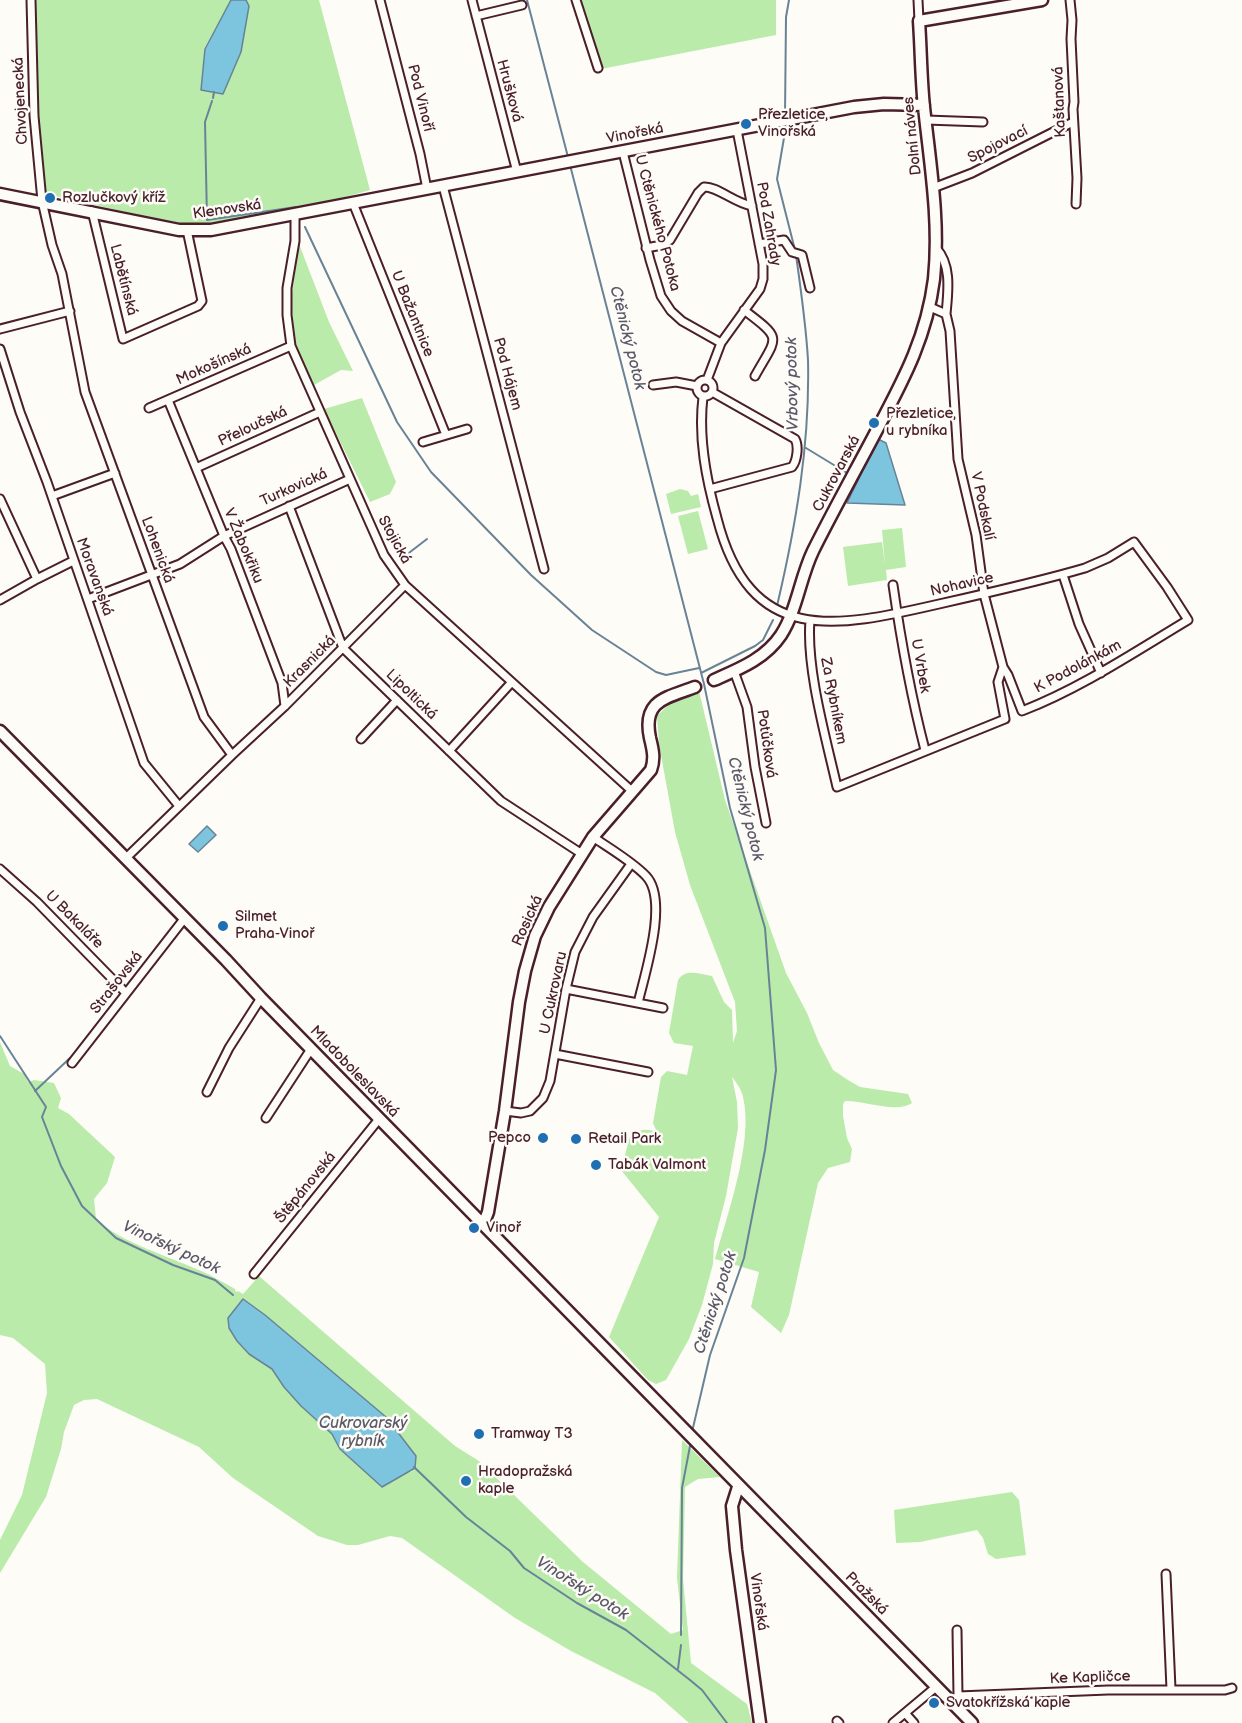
<!DOCTYPE html>
<meta charset="utf-8">
<style>
body{margin:0}
canvas{display:block;background:#fdfcf7}
</style>
<canvas width="1242" height="1723"></canvas>
<script>
const g = document.querySelector('canvas').getContext('2d');
g.lineJoin = 'round';
function fill(path, color) { g.fillStyle = color; g.fill(path, 'evenodd'); }
function stroke(path, color, width, dash) { g.strokeStyle = color; g.lineWidth = width; g.lineCap = dash ? 'butt' : 'round'; g.setLineDash(dash || []); g.stroke(path); }
function write(font, color, halo, rows, align = 'center') {
  g.font = font + ' "Balsamiq Sans",sans-serif'; g.lineWidth = 5; g.setLineDash([]); g.textBaseline = 'middle'; g.strokeStyle = halo; g.fillStyle = color; for (const [text, x, y, turn = 0] of rows) {
    g.save(); g.translate(x, y); g.rotate((+turn || 0) * Math.PI / 180); g.textAlign = isNaN(turn) ? turn : align; if (halo) g.strokeText(text, 0, 0); g.fillText(text, 0, 0); g.restore();
  }
}
const green = new Path2D(`
 M36,0H231L204,49L249,6L246,0H319L370,190L290,213L187,226L42,193L35,67Z
 M577,0H776V35L601,69Z
 M299,244L329,322L353,371L341,370L314,385L295,344L291,301Z
 M362,398L396,482L390,494L370,502L324,409Z
 M680,489L688,491L691,496L698,494L701,507L671,514L666,494Z
 M698,511L708,549L688,554L678,516Z
 M902,528L906,567L886,570L887,580L848,586L843,547L882,542L885,565L882,530Z
 M699,691L725,800L786,973L807,1013L819,1043L833,1070L848,1080L860,1087L908,1094L912,1103C896,1114 864,1100 845,1101L843,1104V1116L847,1138L852,1149L850,1162L828,1168L818,1183L789,1315L781,1333L751,1307L759,1272L715,1259C727,1215 754,1141 743,1097C742,1090 736,1082 732,1077L737,1102L738,1128L726,1196L714,1243L713,1264L702,1305L689,1339L666,1380L656,1384L648,1380L609,1337L659,1217L621,1170L630,1136C641,1129 645,1128 657,1132L653,1123L661,1077L667,1071L687,1075L693,1046L674,1043L669,1033L678,980C686,968 699,974 712,976L724,1002L732,1010L733,1043L737,1031L735,1002L690,885L675,832L659,744L657,716L669,704Z
 M0,1042L10,1066L24,1074L28,1082L34,1080L54,1083L61,1098L58,1108L69,1114L115,1157L107,1183L94,1199L96,1219C121,1243 169,1256 201,1271C213,1276 224,1283 235,1289L236,1292L238,1291L243,1294L259,1276L455,1446L479,1461L583,1562L671,1634L683,1630L677,1578L682,1440L720,1477L698,1479L685,1487L683,1579L691,1663L747,1704L752,1723H689L655,1693L571,1651L515,1618L402,1538L390,1536L358,1545H347L318,1536L233,1478L199,1447L97,1399L84,1400L74,1405L64,1432L61,1449L46,1497L0,1573V1540L22,1495L47,1393L45,1364L13,1338L0,1335ZM243,1299L265,1315L386,1417L416,1456L415,1468L411,1472L404,1473L340,1449L332,1434L301,1406L284,1387L272,1369L249,1354L237,1341L229,1328L238,1306Z
 M1012,1492L1019,1500L1026,1555L996,1559L988,1554L983,1538L977,1530L920,1542L896,1543L894,1510Z`);
const water = new Path2D(`
 M231,0H246L249,6L241,52L223,94L201,90L205,49Z
 M878,439L886,443L905,505L847,503Z
 M207,826L216,835L198,852L189,844Z
 M243,1299L265,1315L386,1417L416,1456L415,1468L382,1487L340,1449L332,1434L301,1406L284,1387L272,1369L249,1354L237,1341L229,1328L228,1318Z`);
const stream = new Path2D(`
 M527,0L568,157
 M213,98L214,92
 M212,101L205,122L207,220L296,207
 M785,115L786,17L789,0
 M786,126L777,179L795,250
 M570,165L704,684L730,808L765,928L776,1070L765,1150L744,1258L710,1355L692,1432
 M305,227L397,422L431,472L531,575L592,630L656,672L666,675L699,668
 M806,448L847,473
 M401,559L427,539
 M777,606C796,525 810,444 808,360C806,325 801,290 796,255
 M701,673L755,646L763,640L773,620
 M0,1036L46,1107L42,1117L61,1166L82,1206L116,1238L173,1265L215,1280L233,1295
 M35,1091L70,1058
 M414,1467L466,1517L510,1551L524,1568L577,1603L626,1630L690,1680L702,1690L727,1723
 M681,1635L682,1488L691,1441
 M678,1669L681,1645`);
const street = new Path2D(`
 M31,0L34,116L42,201L52,245L62,274L85,392L204,717L232,755
 M380,0L420,154L427,189
 M472,0L517,172
 M576,0L598,68
 M918,0L919,21
 M1070,0L1072,20L1071,39L1074,102L1073,109L1077,178L1076,204
 M476,16L522,5
 M926,120L983,122
 M623,152L650,260L661,296L671,311L682,321L721,343
 M443,186L544,569
 M933,188L972,173L1073,122
 M353,203L446,435
 M92,211L123,339L198,306L202,301L187,230
 M295,215V241L287,288V315L291,346L384,555L405,585L633,792
 M759,244L784,240L792,252L802,255L810,288
 M646,248L662,245L670,240L698,193L704,187C717,186 734,203 752,206
 M936,248C952,265 948,292 946,314
 M744,310C783,340 778,335 755,376
 M0,329L70,311
 M0,349L20,412L47,482L144,763L179,806
 M697 388a8 8 0 1 1 16 0a8 8 0 1 1-16 0Z
 M707,380L721,343L760,289L763,279V264L737,130
 M653,385L676,382L697,386
 M703,397C698,438 706,479 717,518C750,647 835,628 939,604C988,593 1037,582 1085,568L1108,558L1134,542L1167,587L1188,620C1133,653 1081,688 1022,711L1008,675L1003,667
 M168,400L224,536L231,549L282,683L285,706
 M149,408L291,346
 M423,442L467,429
 M196,468L320,412
 M710,489L792,467C797,461 799,446 795,439L712,392
 M52,496L115,473
 M0,499L37,579
 M289,506L343,648L501,801L582,854
 M1063,575L1079,624L1101,673
 M893,585C901,641 911,696 925,750
 M88,599L180,564L224,536L350,479
 M0,600L37,579L73,561
 M810,620C806,669 826,738 837,787L1005,719L998,682L1003,667L984,594L976,535L958,459L950,331L946,314L930,307
 M734,671L747,707L755,767L766,823
 M361,739L397,700
 M449,751L511,683
 M593,837C609,848 633,862 646,876C669,900 645,973 638,1003
 M125,859L232,755L285,706L405,585
 M0,869L37,902L126,993
 M566,989L663,1008
 M555,1054L648,1072
 M72,1063L184,919
 M207,1092L229,1048L261,998
 M505,1111L521,1113L530,1111L543,1098L550,1081L566,989L575,952L593,917L631,864
 M266,1118L311,1049
 M254,1274L379,1119
 M1166,1574L1171,1689
 M957,1630L958,1696
 M951,1702L958,1696L1108,1690H1225L1232,1688
 M905,1713L914,1723
 M837,1721L839,1723
 M893,1723L936,1687`);
const secondary = new Path2D(`
 M0,194L179,230H211L854,107L884,104L924,105
 M714,680C739,669 765,659 781,635C797,610 800,578 813,551C834,509 857,468 879,426C905,377 927,335 934,279C940,221 930,164 924,107C921,79 921,50 919,21L1042,0
 M0,731L226,960L261,998L972,1723
 M483,1225L488,1212L505,1111L519,1002L525,971L535,936L549,907L593,837L651,770C655,759 653,750 650,738C642,700 666,698 695,687
 M738,1487L732,1506L736,1550L760,1723`);
const markers = [
 [746,124,6,"#1f6fb2"],
 [50,198,6,"#1f6fb2"],
 [874,423,6,"#1f6fb2"],
 [223,926,6,"#1f6fb2"],
 [543,1138,6,"#1f6fb2"],
 [576,1139,6,"#1f6fb2"],
 [596,1165,6,"#1f6fb2"],
 [474,1228,6,"#1f6fb2"],
 [479,1434,6,"#1f6fb2"],
 [466,1481,6,"#1f6fb2"],
 [934,1703,6,"#1f6fb2"]
];
const streetNames = [
 ["Hrušková",509,91,75],
 ["Pod Vinoří",420,98,76],
 ["Chvojenecká",21,101,-93],
 ["Kaštanová",1060,102,-92],
 ["Vinořská",635,134,-11],
 ["Dolní náves",913,136,-96],
 ["Spojovací",998,145,-27],
 ["Klenovská",227,210,-8],
 ["U Ctěnického Potoka",657,223,75],
 ["Pod Zahrady",768,224,80],
 ["Labětínská",123,280,76],
 ["U Bažantnice",412,314,68],
 ["Mokošínská",214,365,-24],
 ["Pod Hájem",507,374,75],
 ["Přeloučská",253,427,-25],
 ["Cukrovarská",837,474,-62],
 ["Turkovická",294,488,-24],
 ["V Podskalí",982,506,78],
 ["Stojická",394,540,61],
 ["V Žabokřiku",243,546,67],
 ["Lohenická",157,550,70],
 ["Moravanská",94,577,70],
 ["Nohavice",962,585,-13],
 ["Krasnická",310,662,-45],
 ["U Vrbek",920,666,80],
 ["K Podolánkám",1078,667,-28],
 ["Lipoltická",411,695,44],
 ["Za Rybníkem",833,701,79],
 ["Potůčková",766,744,82],
 ["U Bakaláře",74,920,45],
 ["Rosická",528,921,-66],
 ["Strašovská",117,983,-52],
 ["U Cukrovaru",554,993,-78],
 ["Mladoboleslavská",354,1072,46],
 ["Štěpánovská",306,1188,-51],
 ["Pražská",866,1594,45],
 ["Vinořská",758,1602,82],
 ["Ke Kapličce",1090,1678,-2]
];
const poiNames = [
 ["Přezletice,",758,115],
 ["Vinořská",758,132],
 ["Rozlučkový kříž",62,198],
 ["Přezletice,",886,414],
 ["u rybníka",886,431],
 ["Silmet",235,917],
 ["Praha-Vinoř",235,934],
 ["Pepco",531,1138,"right"],
 ["Retail Park",588,1139],
 ["Tabák Valmont",608,1165],
 ["Vinoř",486,1228],
 ["Tramway T3",491,1434],
 ["Hradopražská",478,1472],
 ["kaple",478,1489],
 ["Svatokřížská kaple",946,1703]
];
const waterNames = [
 ["Ctěnický potok",627,338,76],
 ["Vrbový potok",793,384,-91],
 ["Ctěnický potok",745,809,76],
 ["Vinořský potok",171,1248,25],
 ["Ctěnický potok",716,1303,-72],
 ["Cukrovarský",363,1424],
 ["rybník",363,1442],
 ["Vinořský potok",582,1589,32]
];
fill(green, '#baebab');
fill(water, '#7dc5de');
stroke(water, '#698396', 1.5);
stroke(stream, '#698396', 2);
stroke(street, '#4a1f2b', 11);
stroke(secondary, '#4a1f2b', 15);
stroke(street, '#fdfcf7', 7);
stroke(secondary, '#fdfcf7', 10);
for (const [x, y, r, color] of markers) { const dot = new Path2D(); dot.arc(x, y, r, 0, 2 * Math.PI); g.fillStyle = color; g.fill(dot); stroke(dot, '#fdfcf7', 2); }
write('15px', '#4a1f2b', '#fdfcf7', streetNames);
write('15px', '#4a1f2b', '#fdfcf7', poiNames, 'left');
write('italic 16px', '#5c596a', '#fdfcf7', waterNames);
</script>
